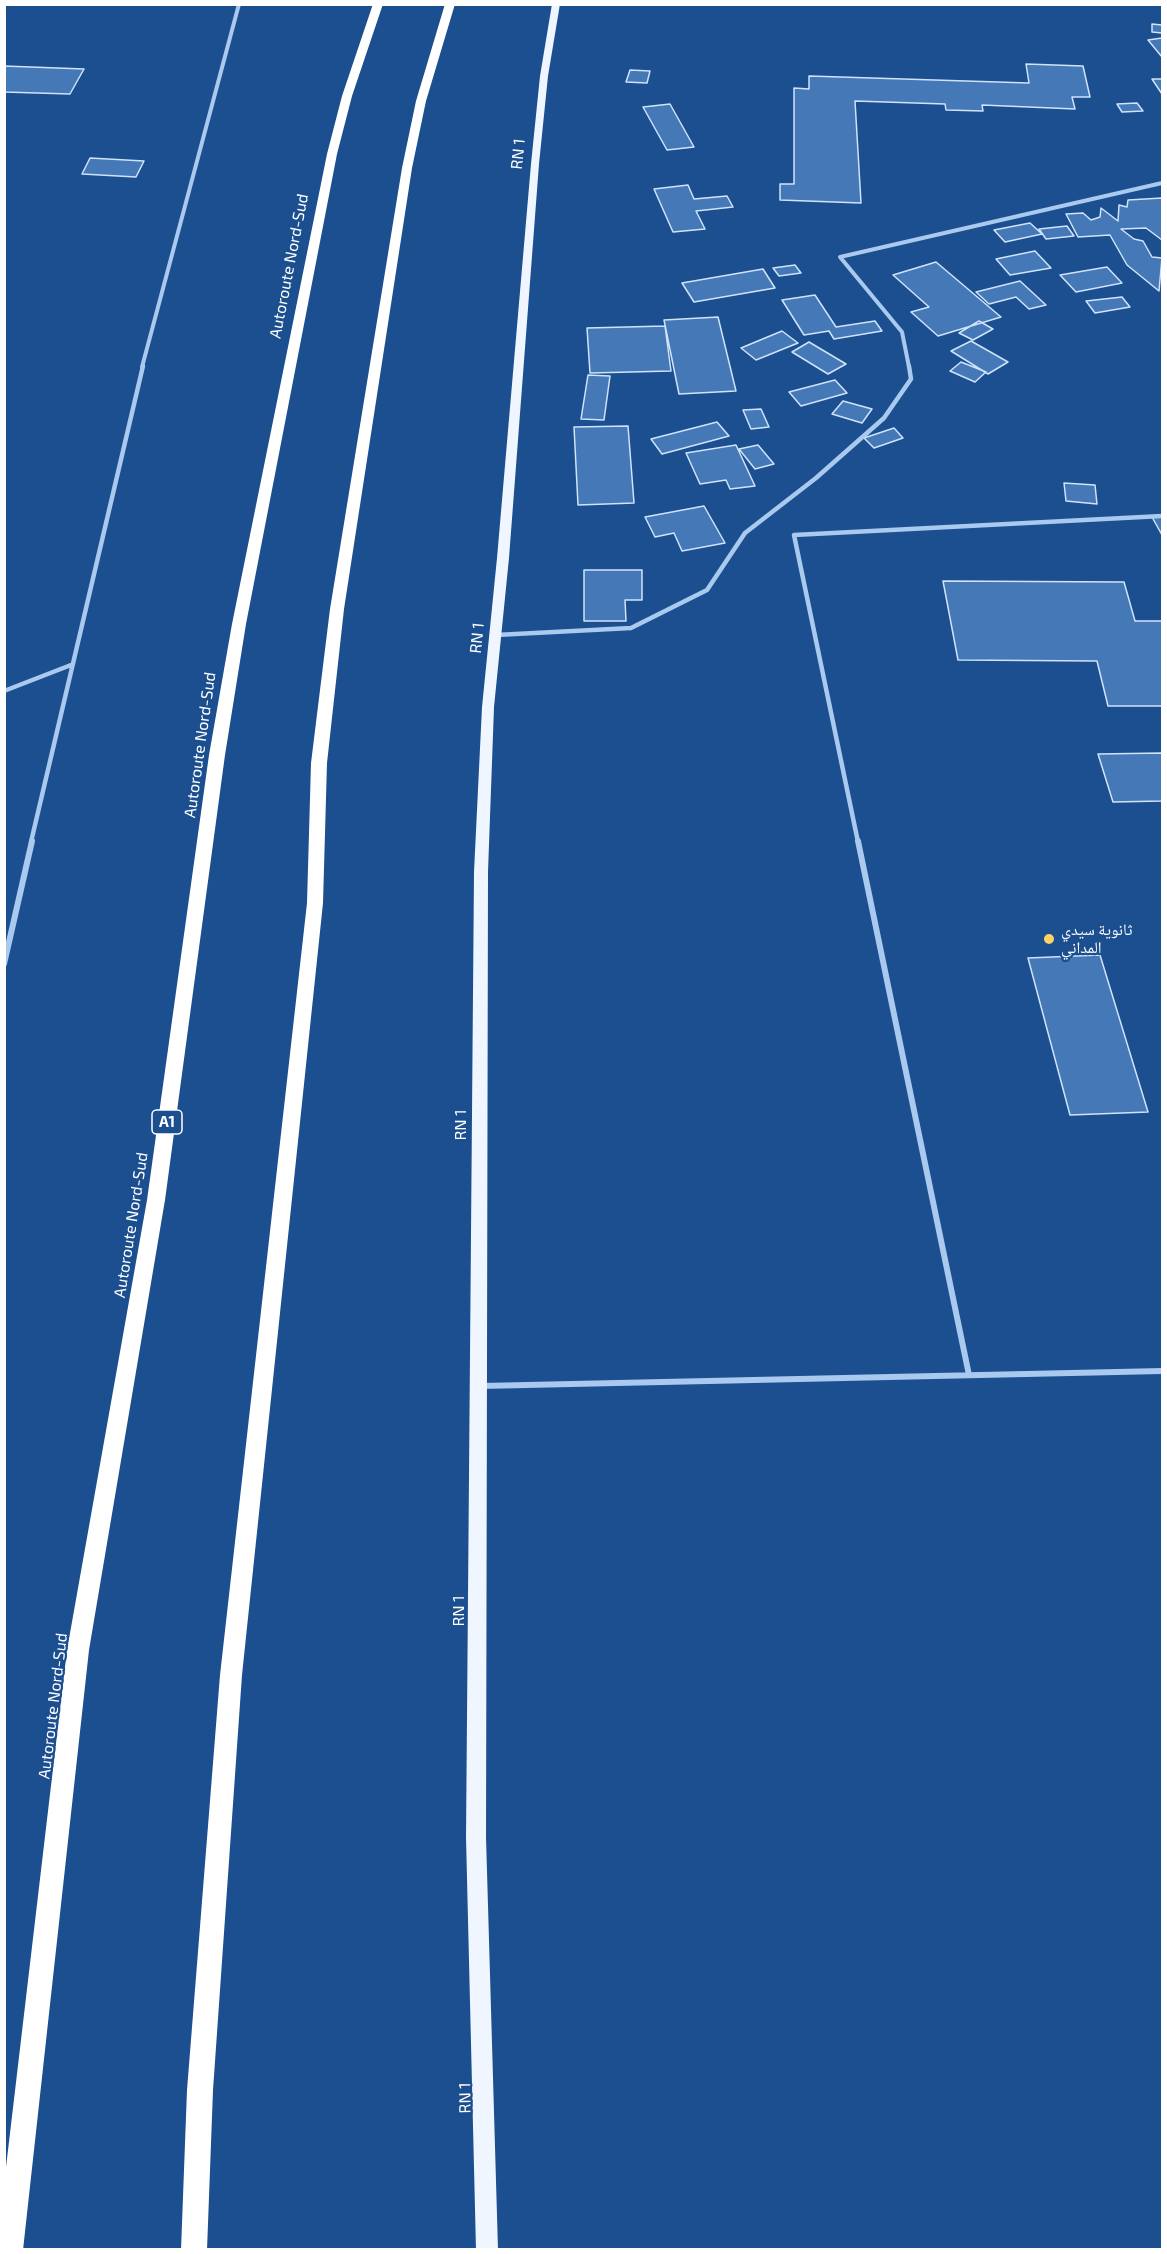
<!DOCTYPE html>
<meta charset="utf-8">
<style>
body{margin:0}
#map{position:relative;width:1167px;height:2254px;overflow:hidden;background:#1b4f8f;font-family:"Exo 2",sans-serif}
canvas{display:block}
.frame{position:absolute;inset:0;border:6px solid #fff;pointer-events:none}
</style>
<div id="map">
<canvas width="1167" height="2254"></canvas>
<div class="frame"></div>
</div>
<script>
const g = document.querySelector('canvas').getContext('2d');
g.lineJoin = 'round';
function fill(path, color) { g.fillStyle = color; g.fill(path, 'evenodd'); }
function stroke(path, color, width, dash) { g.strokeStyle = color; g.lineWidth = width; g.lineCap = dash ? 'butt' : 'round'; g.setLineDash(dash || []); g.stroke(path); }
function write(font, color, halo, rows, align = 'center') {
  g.font = font + ' "Exo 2","Noto Naskh Arabic",sans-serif'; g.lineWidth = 4.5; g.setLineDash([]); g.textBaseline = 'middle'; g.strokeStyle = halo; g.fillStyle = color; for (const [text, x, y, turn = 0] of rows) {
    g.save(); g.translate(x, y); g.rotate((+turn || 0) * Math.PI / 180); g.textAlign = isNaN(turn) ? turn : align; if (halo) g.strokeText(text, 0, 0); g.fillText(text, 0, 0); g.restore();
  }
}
const building = new Path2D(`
 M1152,24L1162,25V33L1152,32Z
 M1162,38V57L1148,40Z
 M1026,64L1083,66L1090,97H1072L1075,109L982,105L983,111L946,110L945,104L855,101L861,203L780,200V184H794V88L809,89V76L1029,83Z
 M4,66L84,69L70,94L4,92Z
 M630,70L650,71L647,83L626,82Z
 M1152,79H1162V94Z
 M1137,103L1143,111L1122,112L1117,104Z
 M670,104L694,147L667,150L643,107Z
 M90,158L144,161L136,177L82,174Z
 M688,185L694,199L727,196L733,207L696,211L705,229L673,232L654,189Z
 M1162,198V240L1146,228L1121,229L1134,239L1143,241L1152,257L1162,258L1159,291L1127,265L1110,235L1078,237L1066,214L1083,213L1091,220L1100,217L1101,208L1118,221L1119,205L1127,207L1128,200Z
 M1030,223L1042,234L1005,242L994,230Z
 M1067,226L1074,236L1046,239L1039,229Z
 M1035,251L1051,268L1010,275L996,259Z
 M936,262L1001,317L938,336L911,312L929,307L893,275Z
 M795,265L801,273L779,276L773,268Z
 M1107,267L1122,283L1076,292L1060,275Z
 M763,269L775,288L694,302L682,283Z
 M1020,281L1046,305L1029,309L1016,297L989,304L976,292Z
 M815,295L836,327L875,321L882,331L834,339L829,331L804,335L782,300Z
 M1122,297L1130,307L1095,313L1086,301Z
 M718,317L736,391L679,394L664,320Z
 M979,321L993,329L973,340L959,333Z
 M665,326L671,371L590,373L587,328Z
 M782,331L798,343L756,360L741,348Z
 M971,341L1008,362L988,374L951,351Z
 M809,342L846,364L828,374L792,352Z
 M961,362L986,372L975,382L950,371Z
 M588,375L610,376L604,420L581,419Z
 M835,380L847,393L801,406L789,392Z
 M843,401L872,409L862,423L832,414Z
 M761,409L769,427L751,429L743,410Z
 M717,422L729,436L662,454L651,439Z
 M628,426L634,503L578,505L574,427Z
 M894,428L903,438L874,448L864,438Z
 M736,445L755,486L730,489L726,480L700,484L686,453Z
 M758,445L774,464L755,469L739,449Z
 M1064,483L1095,485L1097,504L1066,501Z
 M704,506L725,543L682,551L674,533L655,537L645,517Z
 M1162,516V535L1152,517Z
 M584,570H642V600H625L626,621H584Z
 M943,581L1124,582L1135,621H1162V706H1108L1097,661L958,660Z
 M1162,753V801L1113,802L1098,754Z
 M1100,955L1148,1112L1070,1115L1028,958Z`);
const minorFar2 = new Path2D(`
 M142,367L239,4
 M909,367L902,332L840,257L1162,183`);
const minorFar1 = new Path2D(`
 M496,635L631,628L707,590L745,533L816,478L884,418L911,379L909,366
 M4,691L71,665
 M31,842L143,366
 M858,842L794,535L1162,516`);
const minor = new Path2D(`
 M858,841L969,1375
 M4,964L32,841
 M481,1386L1162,1371`);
const primary = new Path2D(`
 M552,4H560L548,76L539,164L509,558L494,707L488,872L486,1837L498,2250H476L466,1837L474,872L482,707L497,558L531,164L540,76Z`);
const motorway = new Path2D(`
 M373,4H383L352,96L337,154L246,624L225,755L165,1200L89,1650L23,2250H4V2184L67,1650L147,1200L209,755L232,624L327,154L342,96Z
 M445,4H455L426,101L412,168L344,609L327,763L323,903L242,1675L213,2090L207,2250H181L187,2090L220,1675L307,903L311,763L330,609L402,168L416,101Z`);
const markers = [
 [1049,939,6,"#ffd166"]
];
const shields = [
 [167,1122,30]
];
const shieldNames = [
 ["A1",167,1122]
];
const streetNames = [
 ["RN 1",518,154,-84],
 ["Autoroute Nord-Sud",289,266,-79],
 ["RN 1",477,638,-84],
 ["Autoroute Nord-Sud",200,745,-82],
 ["RN 1",461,1125,-90],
 ["Autoroute Nord-Sud",131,1225,-81],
 ["RN 1",459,1611,-90],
 ["Autoroute Nord-Sud",53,1706,-83],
 ["RN 1",465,2098,-91]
];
const poiNames = [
 ["ثانوية سيدي",1061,930],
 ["المداني",1061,948]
];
fill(building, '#4478b7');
stroke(building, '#cfe3fa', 1.5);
stroke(minorFar2, '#a9c9ee', 4);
stroke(minorFar1, '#a9c9ee', 4.5);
stroke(minor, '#a9c9ee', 6);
fill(primary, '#f0f6ff');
fill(motorway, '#fff');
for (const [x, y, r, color] of markers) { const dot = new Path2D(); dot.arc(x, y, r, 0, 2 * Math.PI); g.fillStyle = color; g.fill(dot); stroke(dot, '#1b4f8f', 2); }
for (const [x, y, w] of shields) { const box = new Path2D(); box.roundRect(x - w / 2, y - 12, w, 24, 4.5); g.fillStyle = '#1b4f8f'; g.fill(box); stroke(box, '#fff', 1.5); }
write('bold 15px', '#fff', null, shieldNames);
write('16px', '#fff', '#1b4f8f', streetNames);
write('16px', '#fff', '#1b4f8f', poiNames, 'left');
</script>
